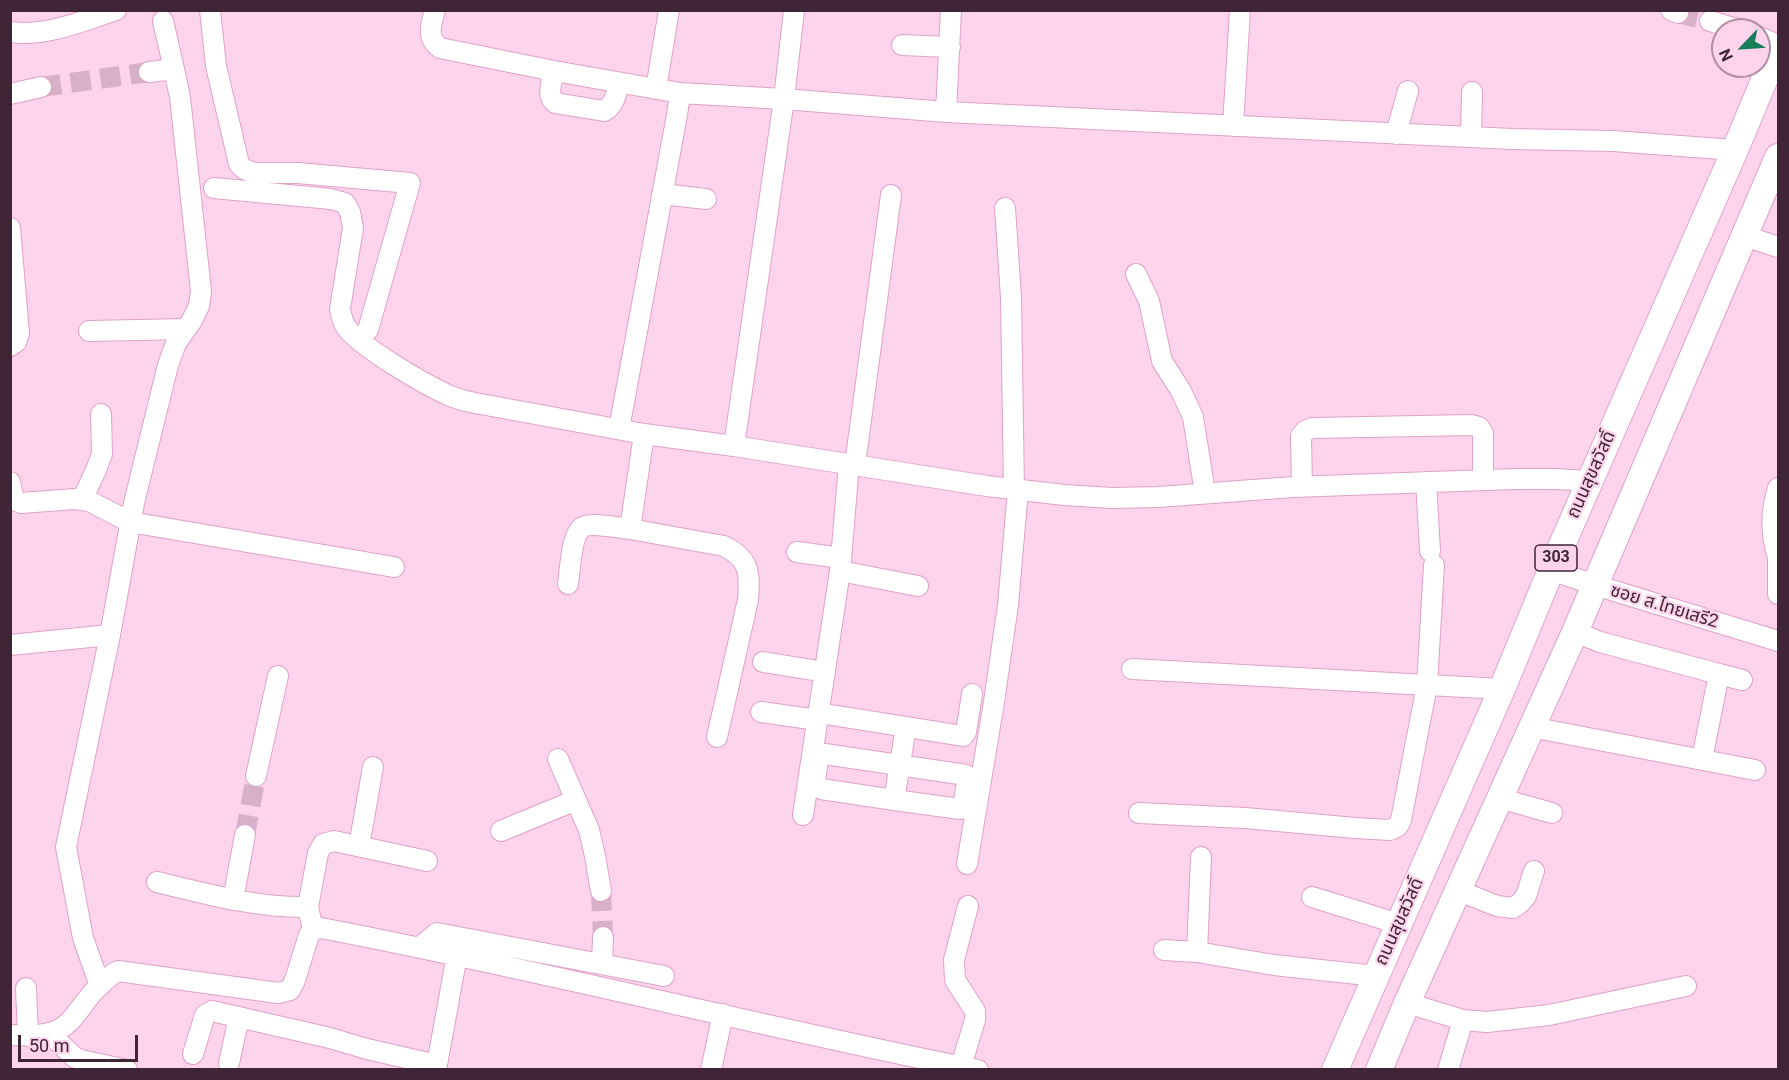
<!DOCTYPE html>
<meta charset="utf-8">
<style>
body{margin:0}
#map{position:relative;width:1789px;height:1080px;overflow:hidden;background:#fdd4ec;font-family:Roboto,sans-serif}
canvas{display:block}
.frame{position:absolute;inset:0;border:12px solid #3f2535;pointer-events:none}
.north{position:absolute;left:1711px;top:18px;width:60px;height:60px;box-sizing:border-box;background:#fdd4ec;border:2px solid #b18ea3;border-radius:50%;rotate:245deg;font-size:16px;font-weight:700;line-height:24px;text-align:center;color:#3f2535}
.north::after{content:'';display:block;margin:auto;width:21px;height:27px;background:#167e58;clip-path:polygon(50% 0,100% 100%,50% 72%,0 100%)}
.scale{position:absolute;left:18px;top:1035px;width:120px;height:27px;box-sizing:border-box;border:3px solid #3f2535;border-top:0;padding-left:8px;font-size:18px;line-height:21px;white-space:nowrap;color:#3f2535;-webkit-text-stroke:4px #fdd4ec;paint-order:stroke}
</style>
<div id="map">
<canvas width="1789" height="1080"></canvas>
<div class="frame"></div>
<div class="north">N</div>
<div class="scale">50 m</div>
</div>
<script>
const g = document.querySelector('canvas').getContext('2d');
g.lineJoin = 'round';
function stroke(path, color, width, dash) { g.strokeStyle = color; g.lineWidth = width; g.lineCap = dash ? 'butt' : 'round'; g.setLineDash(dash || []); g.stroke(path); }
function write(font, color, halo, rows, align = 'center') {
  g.font = font + ' Roboto,"Noto Sans Thai",sans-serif'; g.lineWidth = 4.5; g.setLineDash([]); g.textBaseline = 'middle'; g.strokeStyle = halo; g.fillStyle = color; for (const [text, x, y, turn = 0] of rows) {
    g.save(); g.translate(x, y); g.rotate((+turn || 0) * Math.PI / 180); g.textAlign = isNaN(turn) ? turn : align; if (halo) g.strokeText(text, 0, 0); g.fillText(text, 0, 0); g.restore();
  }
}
const minorTunnel = new Path2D(`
 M1678,13L1710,21
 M41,87L149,72
 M245,835L256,776
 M601,891L603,937`);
const minor = new Path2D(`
 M210,10L216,66L239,164L244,169L254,173H298L410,183L368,330
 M435,10C431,25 426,38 440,48L554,71L680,93
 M1671,10L1678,13
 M163,21L174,69
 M1710,21L1740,30
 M10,32C46,37 82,21 116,10
 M1759,37L1778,45
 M902,45L950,47
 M554,71C552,83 546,94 555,103L604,111C615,105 616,94 619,83
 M656,89L669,10
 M10,94L41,87
 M946,112L951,10
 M1233,126L1240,10
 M1396,134L1408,91
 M1471,137L1472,92
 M214,188L331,199L345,203L350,212L353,228L340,309C341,315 342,321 346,327C360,347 424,384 448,395C456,399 466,401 475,403L644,434L734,446L987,486L1064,495L1112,498L1158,497L1293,487L1515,479H1556L1589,481
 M662,194L706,199
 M1005,208L1011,297L1014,490
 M10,228L19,333L16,342L10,346
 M1745,236L1778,247
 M1136,274L1149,301L1162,361L1181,391L1193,417L1205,493
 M89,331L186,329
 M619,429L677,115L680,93L784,99L946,112L1512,139L1613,141L1735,150
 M644,434L630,529L724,546C750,559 750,573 748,600L717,737
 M734,446L784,99L794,10
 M855,465L891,195
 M10,482L14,500L21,503L75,499L89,501L130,522L394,567
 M1426,482L1430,551
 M1302,487L1301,436L1305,431L1312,428L1472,425L1479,427L1483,433V480
 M1778,488C1771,511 1770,534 1778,557
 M82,500L96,470L102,454L101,414
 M797,552L841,558
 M1778,557V594
 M1551,570L1595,585L1778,641
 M840,571L918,586
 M568,584C570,572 571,533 583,527C592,522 619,528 630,529
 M1575,632L1600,642L1719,674L1702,759
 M10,645L110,635
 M763,662L825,672
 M1132,669L1502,689
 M1719,674L1742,680
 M761,712L818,720
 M819,713L963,736L966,732L972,694
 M1531,727L1755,770
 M558,759L589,830L595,856L601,891
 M256,776L278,676
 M1499,798L1552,813
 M894,800L821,789L815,783L818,758L821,755L825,754L966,775L968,777L963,807L960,809L894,800L906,727
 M1139,813L1245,818L1355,828L1390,830L1398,826L1401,820L1427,685L1434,565
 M803,815L840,571L849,464
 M501,831L576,800
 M359,846L373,767
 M1201,857L1197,952L1274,965L1376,976
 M967,864L994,702L1008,605L1018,490
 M157,882C207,894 257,908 308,907
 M1457,890L1497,906L1513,908L1520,903L1526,896L1534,871
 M1312,897L1399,924
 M233,900L245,835
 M313,930L308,907L318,853L323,844L334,841L427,861
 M420,947L437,933L664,976
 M1164,950L1197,952
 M602,964L603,937
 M100,986L83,938L66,847L110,635L134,503L168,365L176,343L191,322L199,306L201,291L180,97L174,69L149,72
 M26,988L28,1036
 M1407,1003L1463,1020L1487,1022L1549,1015L1686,986
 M49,1033L74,1057L81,1060L127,1070
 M10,1035C30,1036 55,1037 69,1022C79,1012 86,999 96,989C103,983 109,975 118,971L278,993L290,990L295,980L309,935L313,930L321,928C541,970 758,1026 978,1070
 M193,1054L205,1015L212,1011L330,1038L367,1049L437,1065
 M229,1063L239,1017
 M961,1066L975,1020V1011L955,980L954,960L968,906
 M436,1070L457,955
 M711,1070L723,1014
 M1448,1070L1463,1020`);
const major = new Path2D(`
 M1335,1070L1502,689L1551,570L1735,150L1778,47
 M1379,1070L1407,1003L1575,632L1778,157`);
const shields = [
 [1556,558,42]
];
const shieldNames = [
 ["303",1556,558]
];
const streetNames = [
 ["ถนนสุขสวัสดิ์",1592,475,-66],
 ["ซอย ส.ไทยเสรี2",1664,607,17],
 ["ถนนสุขสวัสดิ์",1400,922,-66]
];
stroke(minorTunnel, '#d7b1c7', 20, [20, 10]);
stroke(minor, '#e1a1c8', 22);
stroke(major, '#e1a1c8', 28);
stroke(minor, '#fff', 20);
stroke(major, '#fff', 26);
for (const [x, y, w] of shields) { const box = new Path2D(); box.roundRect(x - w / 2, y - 13, w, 26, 4.5); g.fillStyle = '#fdd4ec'; g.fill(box); stroke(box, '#3f2535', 1.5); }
write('bold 16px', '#3f2535', null, shieldNames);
write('18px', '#3f2535', '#fdd4ec', streetNames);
</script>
